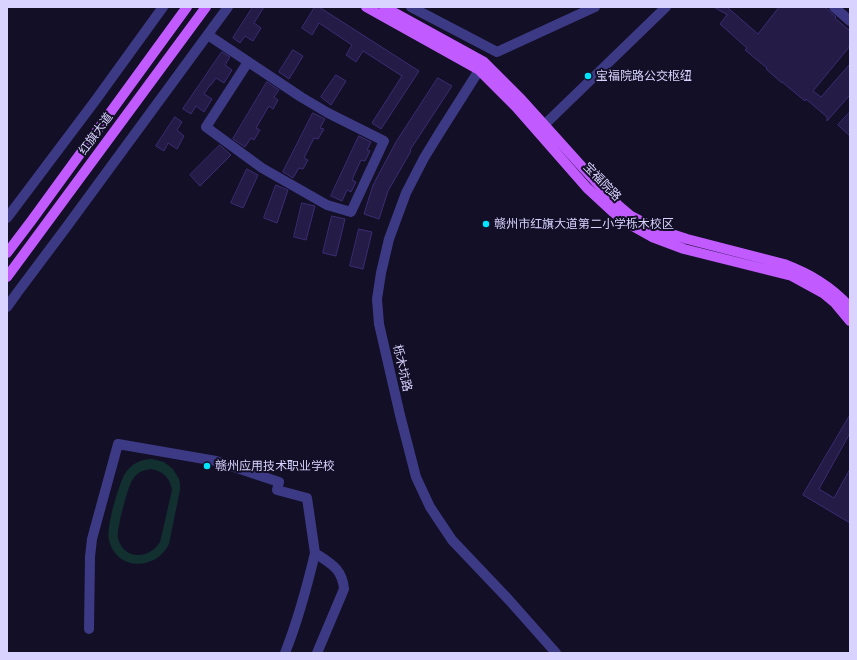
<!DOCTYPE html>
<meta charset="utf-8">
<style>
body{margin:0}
#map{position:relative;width:857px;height:660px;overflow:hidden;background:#130f26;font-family:Cabin,sans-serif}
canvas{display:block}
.frame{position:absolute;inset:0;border:8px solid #d9d4ff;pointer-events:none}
</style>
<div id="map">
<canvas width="857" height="660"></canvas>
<div class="frame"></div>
</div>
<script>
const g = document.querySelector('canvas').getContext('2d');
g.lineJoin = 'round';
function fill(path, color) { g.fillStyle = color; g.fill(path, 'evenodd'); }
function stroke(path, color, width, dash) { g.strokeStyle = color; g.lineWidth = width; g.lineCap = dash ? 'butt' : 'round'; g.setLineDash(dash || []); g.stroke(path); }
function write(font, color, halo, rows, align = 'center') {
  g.font = font + ' Cabin,"Noto Sans SC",sans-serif'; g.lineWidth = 4; g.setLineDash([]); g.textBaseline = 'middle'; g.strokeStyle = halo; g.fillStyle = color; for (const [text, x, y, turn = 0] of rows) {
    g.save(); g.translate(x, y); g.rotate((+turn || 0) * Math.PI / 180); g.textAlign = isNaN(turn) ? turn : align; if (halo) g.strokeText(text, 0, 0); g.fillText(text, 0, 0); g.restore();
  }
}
const green = new Path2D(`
 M152,459L164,462L173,469L179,479L180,484V490L169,544C156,571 116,571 109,540C106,527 118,488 124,475C131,464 140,459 152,459ZM151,469C163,471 170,478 172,490L160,542C149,560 123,560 118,538C116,531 128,485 133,479C137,472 144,470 151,469Z`);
const building = new Path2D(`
 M253,7H264L254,23L261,28L253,41L245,36L240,43L233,38Z
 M315,7H319L419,71L381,129L372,123L402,76L363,51L356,62L346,55L352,45L319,23L312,35L302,28Z
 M714,7H727L758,34L779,7H825L836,17L835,18L850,31V46L813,91L821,97L850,64V95L827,121V117L806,99L805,101L782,82V83L766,69L767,68L745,50L747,48L720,24L727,15Z
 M293,50L303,56L289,79L279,72Z
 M222,52L230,57L225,65L232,70L224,83L216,78L211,85H210L204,94L212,99L204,112L196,106L191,114L183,109Z
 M336,75L346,81L331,105L321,97Z
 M438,78L452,86L410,150L411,151L388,191L379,219L364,214L373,185L396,142Z
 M267,82L279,90L274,97L278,100L273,109L269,106L256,128L260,130L254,140L251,138L245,147L233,139Z
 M850,112V136L838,125Z
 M313,113L325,119L320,128L324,129L318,139L314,138L304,158L308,160L303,169L299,168L293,178L283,172Z
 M175,117L182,122L177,130L184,136L177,149L168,143L164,151L156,146Z
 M359,136L371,142L367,150L370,151L365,161L361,160L352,180L356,182L351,192L347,190L342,201L331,196Z
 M220,145L231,155L200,186L190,175Z
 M247,169L258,175L243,208L231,203Z
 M276,185L288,190L277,223L264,218Z
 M302,203L315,206L306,240L294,237Z
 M332,216L345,219L336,256L323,253Z
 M359,229L372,232L363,269L350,266Z
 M850,415V433L819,489L834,498L850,469V523L803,495Z`);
const minor = new Path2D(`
 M411,7L497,52L595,7
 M834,7L850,21
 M208,35L301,97L328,113L384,141L351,212L327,205L262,168L206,127L248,62
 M483,64L440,132L424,158L406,193L389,239L381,273L377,299L379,324L400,415L416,477L430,507L452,540L509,600L556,653
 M539,130L666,7
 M7,218L95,101L163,7
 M7,307L17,293L65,229L228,7
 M89,629L90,557L92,539L118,444L216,461L279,482L277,490L307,498L315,553C331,564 342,568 344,589L317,653
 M285,653C298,620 307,587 315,553`);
const major = new Path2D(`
 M366,7L479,70L516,107L587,188L613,212L627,223L652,237L684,249L792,276L823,293L835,303L850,321
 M384,7L484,62L522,100L595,181L618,205L631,216L656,229L687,239L784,264C810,274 831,286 850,307
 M7,253L32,220L187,7
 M7,277L206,7`);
const markers = [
 [588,76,4,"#00e5ff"],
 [486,224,4,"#00e5ff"],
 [207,466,4,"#00e5ff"]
];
const poiNames = [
 ["宝福院路公交枢纽",596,76],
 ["赣州市红旗大道第二小学栎木校区",494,224],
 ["赣州应用技术职业学校",215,466]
];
const streetNames = [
 ["红旗大道",96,134,-54],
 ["宝福院路",602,182,46],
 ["栎木坑路",402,368,77]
];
fill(green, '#12302f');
fill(building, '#241b47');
stroke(building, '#3b2d73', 1);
stroke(minor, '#3d3a85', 10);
stroke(major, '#c25bff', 10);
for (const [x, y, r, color] of markers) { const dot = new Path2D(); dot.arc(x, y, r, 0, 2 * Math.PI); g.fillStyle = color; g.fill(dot); stroke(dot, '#130f26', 1.5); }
write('12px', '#d9d4ff', '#130f26', poiNames, 'left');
write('12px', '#d9d4ff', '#130f26', streetNames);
</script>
